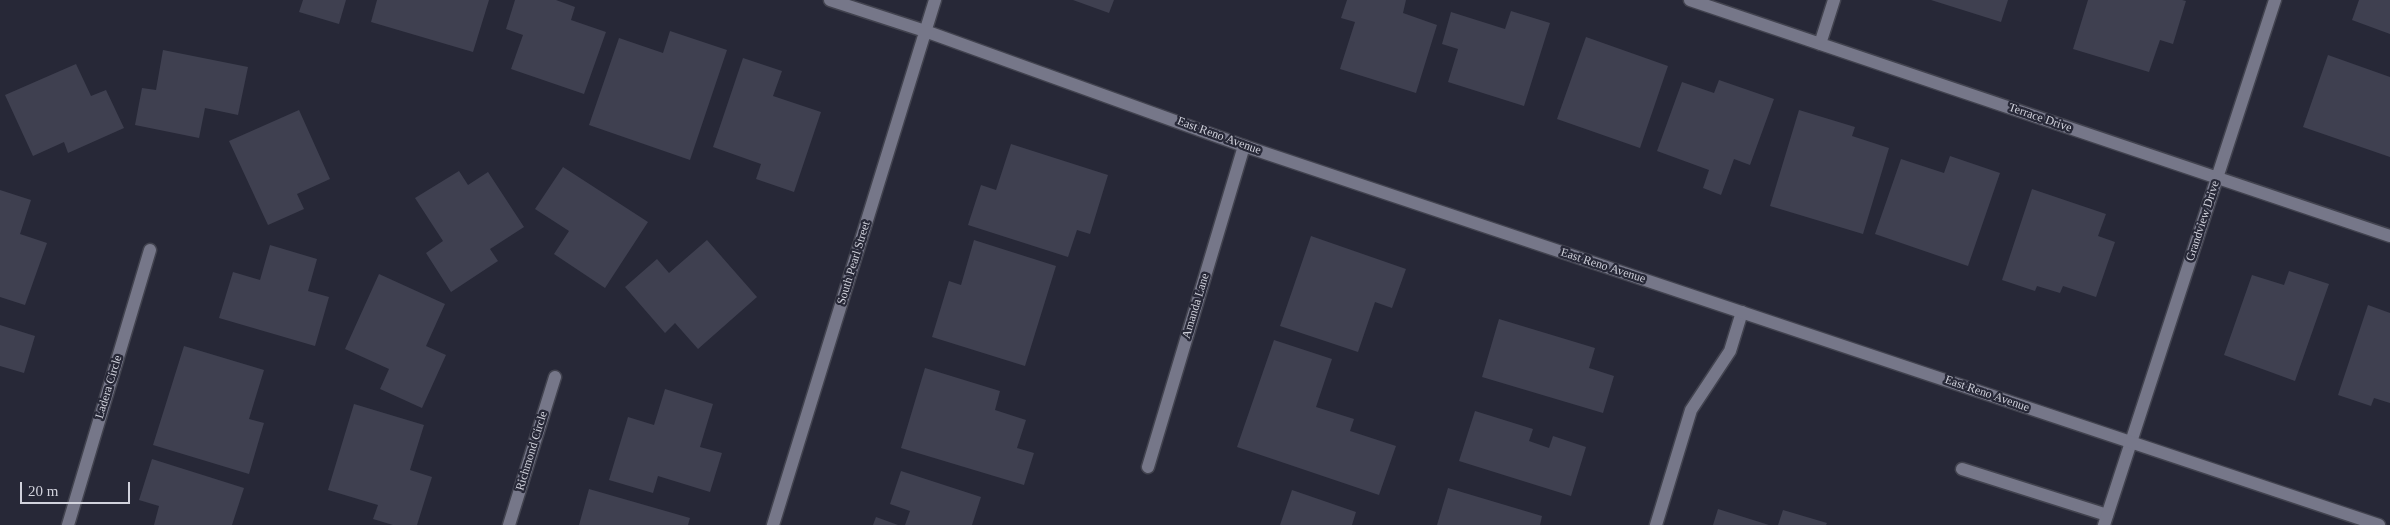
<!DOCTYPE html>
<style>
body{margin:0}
#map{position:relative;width:2390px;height:525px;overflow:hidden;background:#272837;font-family:Georgia,serif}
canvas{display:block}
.scale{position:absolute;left:20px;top:482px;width:110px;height:22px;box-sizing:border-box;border:2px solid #d1d2dc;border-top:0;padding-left:6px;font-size:15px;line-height:18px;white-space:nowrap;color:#d1d2dc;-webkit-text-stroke:4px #272837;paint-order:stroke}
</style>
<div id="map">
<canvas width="2390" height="525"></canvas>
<div class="scale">20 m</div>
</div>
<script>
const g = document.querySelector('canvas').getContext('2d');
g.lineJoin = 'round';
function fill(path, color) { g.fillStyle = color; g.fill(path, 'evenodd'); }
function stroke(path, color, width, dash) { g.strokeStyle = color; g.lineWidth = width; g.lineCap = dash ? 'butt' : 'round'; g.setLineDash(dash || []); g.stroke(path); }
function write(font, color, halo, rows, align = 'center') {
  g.font = font + ' Georgia,serif'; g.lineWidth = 4.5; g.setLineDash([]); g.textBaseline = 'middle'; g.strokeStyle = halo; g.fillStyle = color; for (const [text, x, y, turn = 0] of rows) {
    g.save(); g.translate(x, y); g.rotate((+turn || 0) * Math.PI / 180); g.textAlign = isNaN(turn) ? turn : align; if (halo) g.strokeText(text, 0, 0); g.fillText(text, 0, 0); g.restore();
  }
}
const building = new Path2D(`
 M303,0H346L339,24L299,12Z
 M377,0H489L473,52L371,22Z
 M515,0H556L575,7L571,20L606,32L584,94L511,69L523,35L506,29Z
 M1073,0H1114L1109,13Z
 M1347,0H1406L1403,13L1437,25L1416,93L1340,69L1355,22L1341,18Z
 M1931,0H2008L2001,22Z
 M2088,0H2182L2186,1L2173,44L2160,40L2149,72L2073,49Z
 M2359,0H2390V34L2352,20Z
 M1511,11L1550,23L1524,106L1448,82L1458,49L1442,44L1451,12L1505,29Z
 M670,31L727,50L690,160L589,125L619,38L663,53Z
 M1586,37L1668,66L1640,148L1557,119Z
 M163,50L248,67L238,115L205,108L199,138L135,125L142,88L156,90Z
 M2328,55L2390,77V157L2303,127Z
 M743,58L782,71L773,96L821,112L794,192L756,179L761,164L713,147Z
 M76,64L91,96L106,90L124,128L68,153L64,142L33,156L5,95Z
 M1719,80L1774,99L1750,165L1734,159L1721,195L1703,188L1709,170L1657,151L1682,82L1714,93Z
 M299,110L330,179L297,194L304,209L268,225L229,141Z
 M1799,110L1855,127L1852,136L1889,148L1863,234L1770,206Z
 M1011,144L1108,175L1090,234L1077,230L1068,257L968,225L981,185L996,190Z
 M1950,156L2000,173L1968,266L1875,234L1901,159L1944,173Z
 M563,167L648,222L605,288L554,254L569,231L535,209Z
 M459,171L468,185L488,172L524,227L490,249L498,261L451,292L426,253L443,241L415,198Z
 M2032,189L2106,214L2098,236L2115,242L2096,297L2063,286L2060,293L2037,286L2035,291L2002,280Z
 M0,190L31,200L20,234L47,243L25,305L0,297Z
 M1311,236L1406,269L1392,308L1375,302L1358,352L1280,326Z
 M707,240L757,297L698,349L675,323L665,333L625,287L657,259L669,273Z
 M974,240L1056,266L1025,366L932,337L949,281L961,285Z
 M270,245L317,259L308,291L329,297L315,346L219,318L233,272L260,280Z
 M2289,271L2329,284L2295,381L2224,355L2252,275L2284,285Z
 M379,274L445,304L426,346L446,355L422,408L380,389L389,369L345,349Z
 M2368,305L2390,313V403L2374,398L2371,406L2338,395Z
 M1499,319L1595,348L1589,368L1614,376L1603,413L1482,377Z
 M0,325L35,336L24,373L0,366Z
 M1274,340L1332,359L1316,407L1354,419L1350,431L1396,446L1379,495L1237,447Z
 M184,346L264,370L249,419L264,423L249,474L153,445Z
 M925,368L1000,391L995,410L1026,420L1017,448L1034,453L1024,485L901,448Z
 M665,389L713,404L700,447L722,453L710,492L658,476L653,493L609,480L628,417L654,425Z
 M354,404L424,425L410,470L432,477L417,525H393L373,519L378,505L328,490Z
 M1475,411L1533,429L1529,441L1549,448L1553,436L1586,447L1571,496L1459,461Z
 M152,459L244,488L232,525H154L159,506L139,500Z
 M901,471L981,497L972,525H905L910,511L890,504Z
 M1448,488L1542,516L1540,525H1437Z
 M589,489L690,518L688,525H579Z
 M1292,490L1356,512L1352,525H1280Z
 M1718,509L1769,525H1713Z
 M1783,510L1827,523L1826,525H1778Z
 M876,517L898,525H873Z`);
const lane = new Path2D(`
 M1962,469L2107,515`);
const street = new Path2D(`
 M1690,0L2390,236
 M1820,44L1834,0
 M1148,467L1244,146
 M68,525L150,250
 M509,525L555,377
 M1656,525L1691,410L1730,351L1742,312
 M2104,525L2275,0`);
const secondary = new Path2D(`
 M830,0L925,31L1244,146L2379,525
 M773,525L935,0`);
const streetNames = [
 ["Terrace Drive",2040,118,19],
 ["East Reno Avenue",1219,136,20],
 ["Grandview Drive",2203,221,-72],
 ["South Pearl Street",854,263,-73],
 ["East Reno Avenue",1603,266,18],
 ["Amanda Lane",1196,306,-73],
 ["Ladera Circle",109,387,-73],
 ["East Reno Avenue",1987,394,19],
 ["Richmond Circle",532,451,-73]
];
fill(building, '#3f4050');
stroke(lane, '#42434f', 15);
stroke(street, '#42434f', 15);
stroke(secondary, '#42434f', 15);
stroke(lane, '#767789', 12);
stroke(street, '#767789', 12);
stroke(secondary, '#767789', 12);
write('12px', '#d1d2dc', '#272837', streetNames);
</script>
